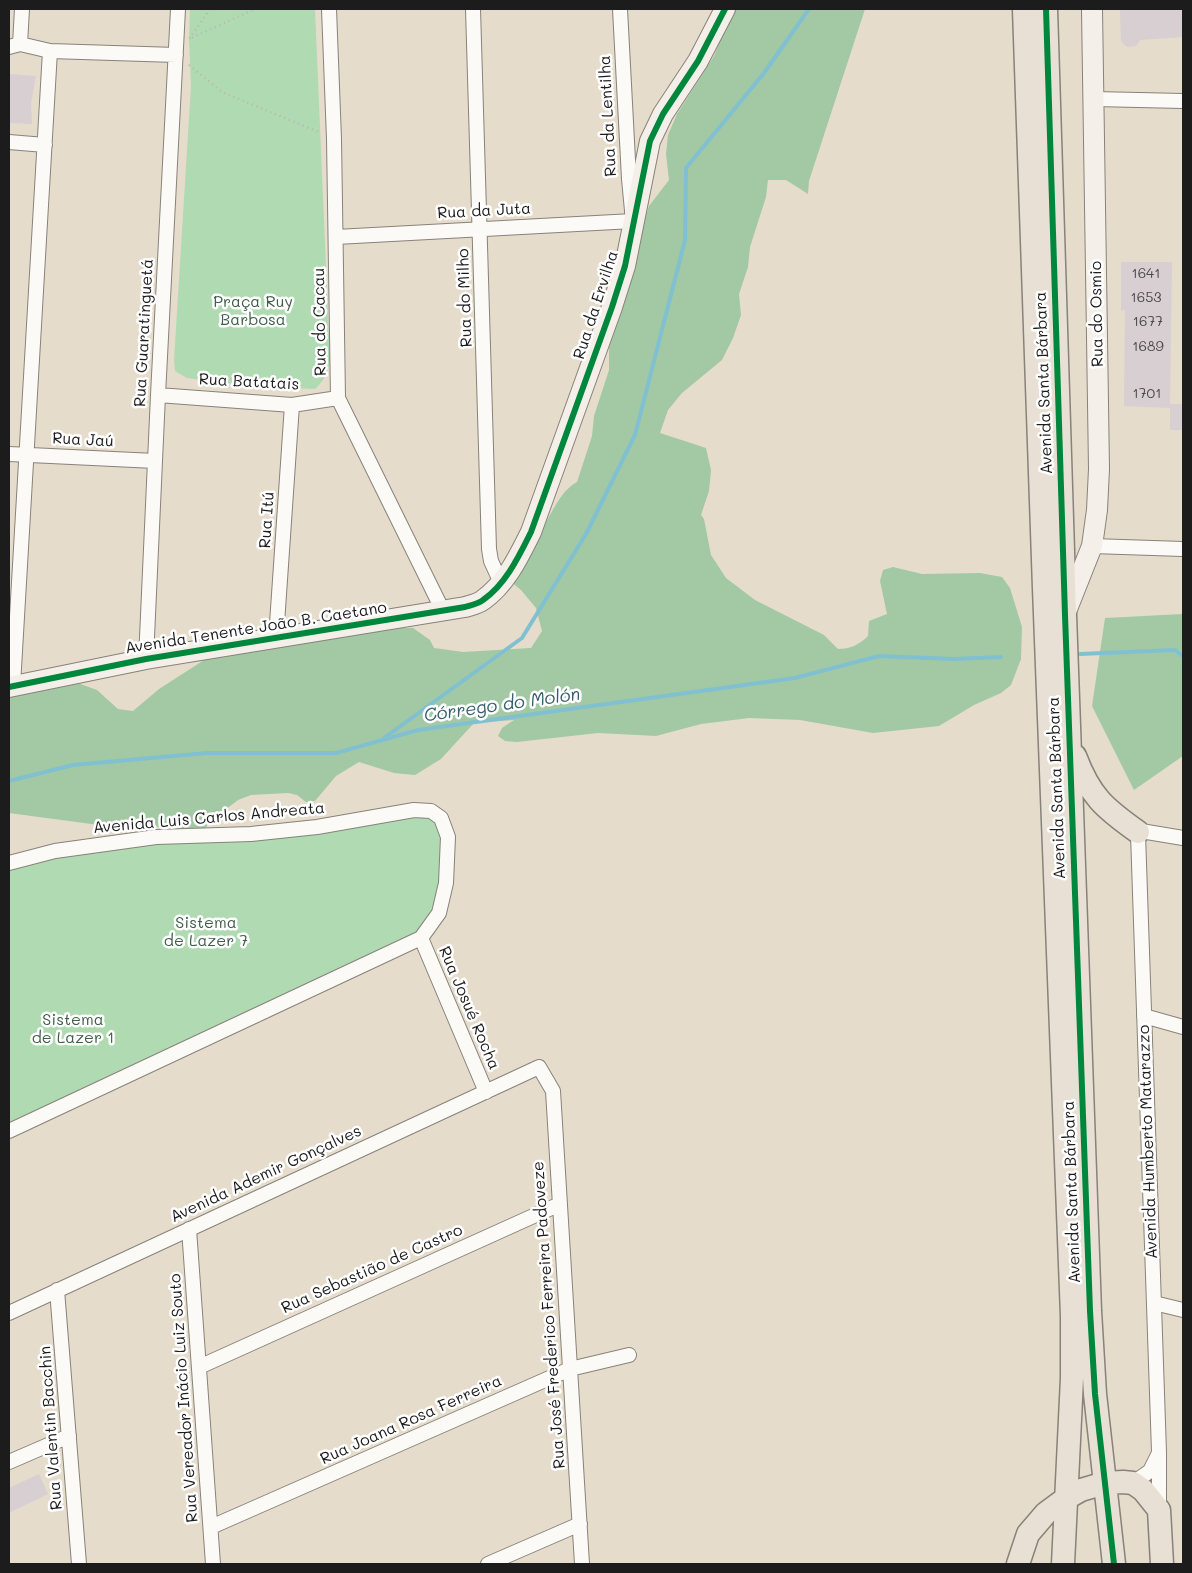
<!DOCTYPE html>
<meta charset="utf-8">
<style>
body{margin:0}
#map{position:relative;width:1192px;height:1573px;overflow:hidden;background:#e6dccb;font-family:Mali,sans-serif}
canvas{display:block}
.frame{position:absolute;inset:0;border:10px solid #1c1c1c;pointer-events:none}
</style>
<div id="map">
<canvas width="1192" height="1573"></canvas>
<div class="frame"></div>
</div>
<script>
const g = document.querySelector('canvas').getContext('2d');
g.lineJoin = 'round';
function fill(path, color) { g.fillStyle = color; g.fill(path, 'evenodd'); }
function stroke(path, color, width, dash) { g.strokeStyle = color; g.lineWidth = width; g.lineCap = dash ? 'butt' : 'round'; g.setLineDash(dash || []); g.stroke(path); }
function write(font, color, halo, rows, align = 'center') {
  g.font = font + ' Mali,sans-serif'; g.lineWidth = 5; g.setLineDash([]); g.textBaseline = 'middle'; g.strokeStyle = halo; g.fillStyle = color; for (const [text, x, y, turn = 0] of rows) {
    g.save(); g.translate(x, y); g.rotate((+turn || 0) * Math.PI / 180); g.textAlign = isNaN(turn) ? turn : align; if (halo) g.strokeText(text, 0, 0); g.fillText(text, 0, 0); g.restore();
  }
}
const green = new Path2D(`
 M190,9H315L330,361C328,372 324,381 315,389L250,386L187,378L175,371L174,360L191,86L189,39Z
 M414,810L441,818L446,883L421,938L9,1131V863L55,851Z`);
const forest = new Path2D(`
 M733,9H865L809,181L808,194L786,180H768L766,197L750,247L748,267L739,294L741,315L733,338L722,360L682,393L668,410L660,433L706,448L711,470L709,491L701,515L704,519L711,555L726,578L755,600L824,635L838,649C850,649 859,645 868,636L869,621L887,614L880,581L883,570L893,567L922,574L980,573L1002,577L1010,588L1022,627L1021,659L1011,685L1001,693L974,705L939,726L873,733L800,720L749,718L701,724L656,736L598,733L517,742L505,741L498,736L502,728L514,720L474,723L441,759L415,775L394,773L359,762L336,776L315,801L306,802L297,795L288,793L251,795L238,800L208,823L204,833L213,841L174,828L120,824L99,825L9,813V689L75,682L97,690L118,709L133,711L159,689L215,653L351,628H413L430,640L434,648L463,652L531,648L542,631L536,608L521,590L504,576C516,562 528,549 538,534C551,518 558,492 577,482L592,436L594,416L609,370V345L611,324L649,206L669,180L666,154L668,135L677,114L714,56Z
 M1183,614V756L1134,790L1092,706L1105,618Z`);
const stream = new Path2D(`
 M1080,654L1175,650L1183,656
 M384,738L522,638L586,534L635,435L685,240L686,168L764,73L809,9
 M9,781L73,765L207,753H336L418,730L795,678L879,656L953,659L1001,657`);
const building = new Path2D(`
 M1120,9H1183V37L1140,40L1136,46L1127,47L1121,41Z
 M9,74L36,76L31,103L32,124L9,123Z
 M1121,262H1172L1170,404H1183V430H1170V408L1124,406L1125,310L1121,311Z
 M39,1474L48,1494L9,1513V1488Z`);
const path = new Path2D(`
 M210,9L189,39L255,9
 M189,65L222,92L321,133`);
const street = new Path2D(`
 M329,9L334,139L338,398L443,611
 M473,9L489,549L491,561L501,583
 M20,44L22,9
 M9,47L20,44L50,51L176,55
 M1094,99L1183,101
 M9,142L45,145
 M336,237L633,221L629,179L620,9
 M158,395L292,405L338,398
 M9,454L155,461
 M1092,546L1183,549
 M276,638L292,405
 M146,659L158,395L178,9
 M13,685L50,51
 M9,863L55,851L156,837L251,834L317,827L414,810L431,811L441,818L448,837L446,883L439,913L421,938L9,1131
 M421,938L486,1092
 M1144,1016L1183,1027
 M189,1229L213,1564
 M57,1290L79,1564
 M1154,1303L1183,1310
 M9,1313L539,1067L553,1091L582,1564
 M199,1367L560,1204
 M9,1462L69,1436
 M1133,1483L1150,1471L1158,1455
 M1159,1510V1452L1138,834L1141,831L1183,838
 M211,1527L570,1369L629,1355
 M488,1564L580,1524`);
const secondary = new Path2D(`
 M1065,614L1092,546L1097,510L1099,469L1092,9
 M9,687L146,659L465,607C471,605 478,604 483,600C506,584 519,556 531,532L612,307L625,266L650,141L663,114L698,61L725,9`);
const primary = new Path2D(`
 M1024,9L1044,588L1072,1316V1378L1063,1564
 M1046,9L1065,615L1090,1311L1095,1394L1114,1564
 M1075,756C1090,796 1104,808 1138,832
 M1018,1564L1028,1534L1046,1513L1065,1499L1081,1490L1105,1483L1123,1482L1133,1483L1143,1490L1159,1510L1162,1564`);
const cycleway = new Path2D(`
 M1046,9L1065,615L1090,1311L1095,1394L1114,1564
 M9,687L146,659L465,607C471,605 478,604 483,600C506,584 519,556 531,532L612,307L625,266L650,141L663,114L698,61L725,9`);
const numberNames = [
 ["1641",1146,274],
 ["1653",1146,298],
 ["1677",1148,322],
 ["1689",1148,347],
 ["1701",1147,394]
];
const streetNames = [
 ["Rua da Lentilha",608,116,-93],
 ["Rua da Juta",484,211,-3],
 ["Rua do Milho",465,298,-92],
 ["Rua da Ervilha",596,305,-72],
 ["Rua do Osmio",1097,314,-91],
 ["Rua do Cacau",320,322,-91],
 ["Rua Guaratinguetá",144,333,-87],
 ["Rua Batatais",249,382,3],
 ["Avenida Santa Bárbara",1044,383,-92],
 ["Rua Jaú",83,440,3],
 ["Rua Itú",267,520,-86],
 ["Avenida Tenente João B. Caetano",256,628,-9],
 ["Avenida Santa Bárbara",1057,788,-92],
 ["Avenida Luis Carlos Andreata",209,818,-5],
 ["Rua Josué Rocha",469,1008,67],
 ["Avenida Humberto Matarazzo",1148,1142,-92],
 ["Avenida Ademir Gonçalves",266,1174,-25],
 ["Avenida Santa Bárbara",1072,1192,-92],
 ["Rua Sebastião de Castro",372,1269,-24],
 ["Rua José Frederico Ferreira Padoveze",549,1315,-94],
 ["Rua Vereador Inácio Luiz Souto",184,1398,-94],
 ["Rua Joana Rosa Ferreira",411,1420,-24],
 ["Rua Valentin Bacchin",51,1428,-94]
];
const parkNames = [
 ["Praça Ruy",253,302],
 ["Barbosa",253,320],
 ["Sistema",206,923],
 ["de Lazer 7",206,941],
 ["Sistema",73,1020],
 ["de Lazer 1",73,1038]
];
const waterNames = [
 ["Córrego do Molón",502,705,-8]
];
fill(green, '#b0dab1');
fill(forest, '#a2c9a4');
stroke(stream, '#80c0d1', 4);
fill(building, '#d7cfd2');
stroke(street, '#87827a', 16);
stroke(secondary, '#87827a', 22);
stroke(primary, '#87827a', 25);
stroke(path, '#b8b7b3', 2.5, [1, 4]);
stroke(street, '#fbfaf7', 14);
stroke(secondary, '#f4f0e9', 20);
stroke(primary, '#e8e0d4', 22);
stroke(cycleway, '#00873e', 6);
write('14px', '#4b494a', null, numberNames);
write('16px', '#1c1c1c', '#fff', streetNames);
write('16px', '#405e49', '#fff', parkNames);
write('italic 18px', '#36606f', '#fff', waterNames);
</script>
